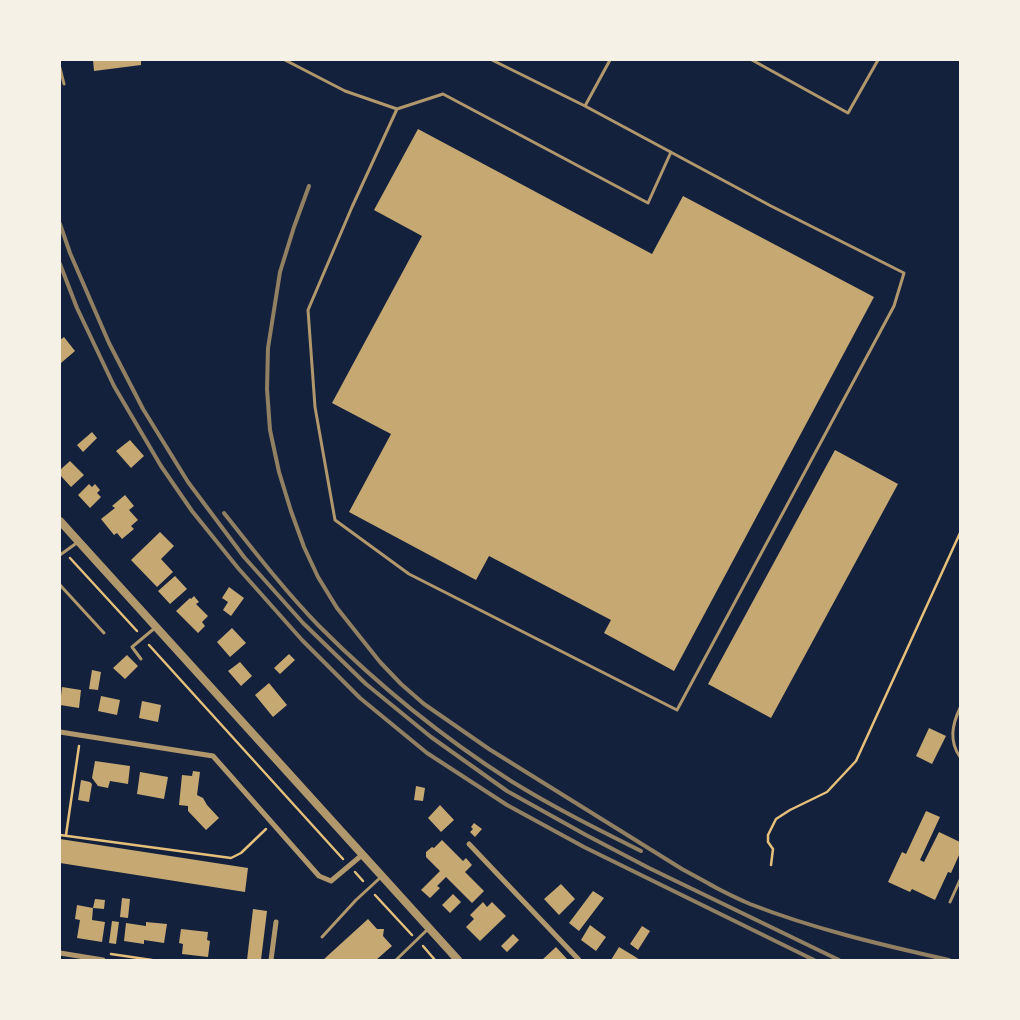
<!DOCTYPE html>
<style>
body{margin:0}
#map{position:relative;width:1020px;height:1020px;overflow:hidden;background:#14213d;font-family:"Work Sans",sans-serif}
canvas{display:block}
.frame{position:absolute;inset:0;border:61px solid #f6f1e7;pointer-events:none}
</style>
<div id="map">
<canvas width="1020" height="1020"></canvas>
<div class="frame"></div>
</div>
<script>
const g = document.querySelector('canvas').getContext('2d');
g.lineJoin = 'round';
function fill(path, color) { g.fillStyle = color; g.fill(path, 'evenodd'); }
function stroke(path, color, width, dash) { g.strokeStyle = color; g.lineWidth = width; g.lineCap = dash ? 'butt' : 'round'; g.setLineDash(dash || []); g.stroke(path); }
const building = new Path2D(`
 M93,60H141V65L94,71Z
 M418,129L652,254L683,196L874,297L674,671L604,633L611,620L489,556L476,580L349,512L391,434L332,403L422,236L374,210Z
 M64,337L75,351L61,363L60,340Z
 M92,432L97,438L83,452L77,445Z
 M130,440L144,456L131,468L116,451Z
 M835,450L898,484L771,718L708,684Z
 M70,461L84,475L71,487L60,475V470Z
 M89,484L92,487L95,484L100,490L97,493L101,497L90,508L78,495Z
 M125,495L134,506L129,510L138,520L131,526L134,529L122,539L117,533L114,535L101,519L115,508L112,506Z
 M160,532L174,546L161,559L173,572L157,587L131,560Z
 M175,576L187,589L170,604L158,591Z
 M229,587L244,598L231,616L223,610L228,602L222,598Z
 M194,596L199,602L196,604L208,616L202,622L205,626L198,633L176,611L190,598L191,599Z
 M232,628L246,643L230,657L217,642Z
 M289,654L295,660L280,674L274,668Z
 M127,655L138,666L125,679L113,668Z
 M240,662L252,676L241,686L228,671Z
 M92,670L101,672L98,690L89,689Z
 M269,683L287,705L273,717L255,695Z
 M62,687L81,690L79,708L60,705Z
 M101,696L120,700L117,715L98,711Z
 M142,701L161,705L158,722L139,718Z
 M929,728L946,736L932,764L916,756Z
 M95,761L130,766L128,784L110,781L108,788L98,786L92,778Z
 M193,771L200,772L197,795L203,798L207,805L219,818L206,830L188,811V806L179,805L182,775L192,776Z
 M140,772L168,777L164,799L137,794Z
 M81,780L90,782L92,784L89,802L78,800Z
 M416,786L425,788L423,801L414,800Z
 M440,805L454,820L441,832L428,818Z
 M926,811L940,817L920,860L924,862L939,832L960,842V853L951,873L948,872L935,900L912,889L910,892L888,882L902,852L906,854Z
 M474,823L482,829L475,837L470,832L473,829L471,827Z
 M60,839L248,868L245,892L60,863Z
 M442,840L463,861L466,858L472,865L465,872L484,891L472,903L446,877L437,886L440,888L430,898L421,890L440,871L426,857V852L432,847L434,848Z
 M561,884L575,899L559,915L544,899Z
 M593,891L604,898L579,931L569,923Z
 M453,894L461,902L450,913L442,905Z
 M122,898L130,899L128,918L120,917Z
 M95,899L105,900L104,909L93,908Z
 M483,902L487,907L492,902L506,916L480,941L466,927L474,919L470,915Z
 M77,905L93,908L92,920L105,922L102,942L77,938L80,920L75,919Z
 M253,909L267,911L261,960H247Z
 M368,919L377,929H384L383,936L392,946L376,960H323Z
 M112,921L119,922L116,944L109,943Z
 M146,922L167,924L164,943L144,940V944L124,941L126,923L146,926Z
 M590,925L606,937L596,951L581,940Z
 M642,926L650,931L638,950L630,944Z
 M181,929L208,932L207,940L210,941L208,957L182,954L183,944L179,943Z
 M513,934L519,940L507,952L501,946Z
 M556,947L568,960H542Z
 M619,947L634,956L640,960H611Z`);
const path = new Path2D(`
 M70,558L137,631
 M149,645L343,859
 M60,835L231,858L241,853L266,829
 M66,835L79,746
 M771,865L773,849L768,842V835L776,819L790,810L827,792L856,761L960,533
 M355,872L363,881
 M375,895L412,935
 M423,946L435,960
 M111,954L152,960`);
const service = new Path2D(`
 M285,60L345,91L397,109L352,207L308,310L315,407L335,520L409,574L677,710L894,306L904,273L771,206L585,106L492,60
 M752,60L848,113L878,60
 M60,68L64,84
 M585,106L610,60
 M397,109L443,94L648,203L671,152
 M60,555L78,542
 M60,585L104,633
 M141,659L132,647L156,627
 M960,708C952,725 949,741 960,757
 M950,902L960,880
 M322,937L356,900L381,877
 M396,960L428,929`);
const minor = new Path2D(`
 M60,732L213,756L319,876L331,881L362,855
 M469,844L579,960
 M60,953L103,960
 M271,960L276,922`);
const tertiary = new Path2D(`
 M60,521L458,960`);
const rail = new Path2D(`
 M309,186L294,227L280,272L268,348L267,389L270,430L279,472L291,511L304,547L318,577L337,608L380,662L401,684L424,704L489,749L682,869L715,887
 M60,224L70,253L109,343L143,409L188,482L244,557L303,623L366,684L431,737L507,791L586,835L649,868L839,960
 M60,264L77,308L114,386L161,466L192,511L238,568L302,640L360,698L427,753L507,805L584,847L814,960
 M224,513C254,551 285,591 319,626C377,684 442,737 511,781C553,807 597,829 641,851
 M709,884C722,891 736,898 750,904C814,929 882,945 949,960`);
fill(building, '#c6a872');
stroke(path, '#e5c07b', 2.5);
stroke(service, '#b1986c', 3);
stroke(minor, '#b1986c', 5);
stroke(tertiary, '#b1986c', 8);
stroke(rail, '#918062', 4);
</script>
